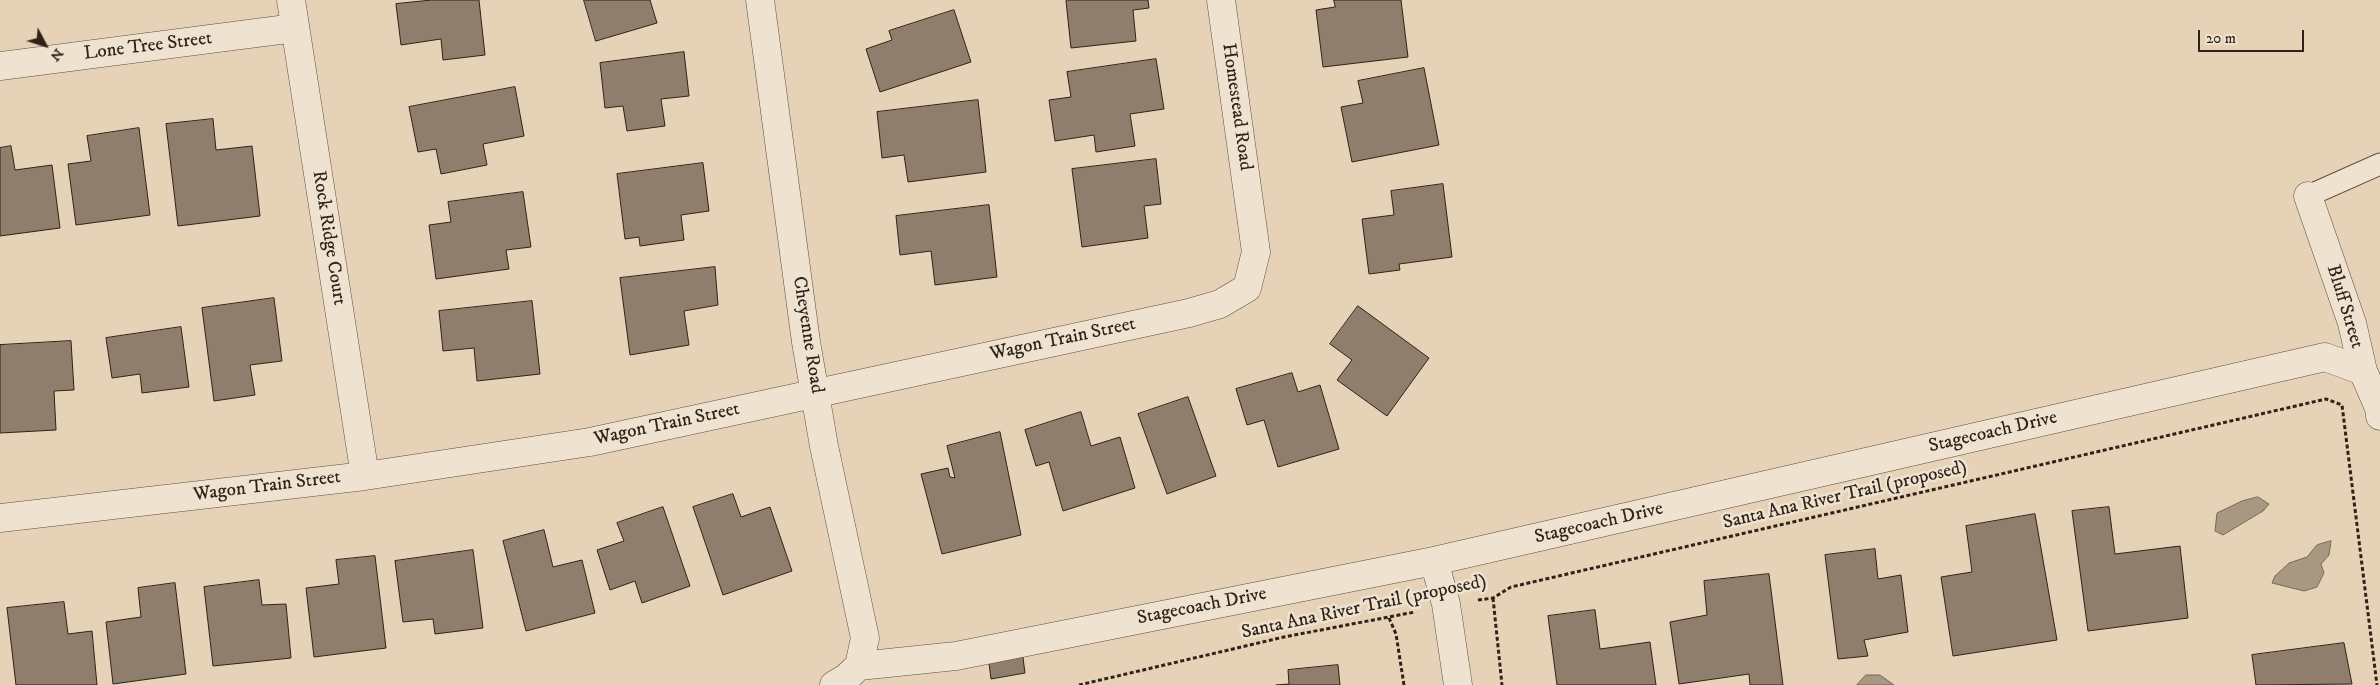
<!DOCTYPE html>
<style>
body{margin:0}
#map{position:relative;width:2380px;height:685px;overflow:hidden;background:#e6d3b7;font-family:"IM FELL DW Pica",serif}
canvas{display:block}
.north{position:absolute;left:20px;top:20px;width:50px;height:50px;-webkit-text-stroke:4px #efe2d0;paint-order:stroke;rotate:130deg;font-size:14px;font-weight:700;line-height:20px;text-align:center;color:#2f2219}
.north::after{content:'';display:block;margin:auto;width:18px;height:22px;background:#2f2219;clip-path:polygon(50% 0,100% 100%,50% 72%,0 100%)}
.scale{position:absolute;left:2198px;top:30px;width:106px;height:22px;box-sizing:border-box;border:2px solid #2f2219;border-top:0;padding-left:6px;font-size:15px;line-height:18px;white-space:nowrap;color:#2f2219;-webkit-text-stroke:4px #efe2d0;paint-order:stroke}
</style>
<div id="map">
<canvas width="2380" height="685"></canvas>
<div class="north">N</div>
<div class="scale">20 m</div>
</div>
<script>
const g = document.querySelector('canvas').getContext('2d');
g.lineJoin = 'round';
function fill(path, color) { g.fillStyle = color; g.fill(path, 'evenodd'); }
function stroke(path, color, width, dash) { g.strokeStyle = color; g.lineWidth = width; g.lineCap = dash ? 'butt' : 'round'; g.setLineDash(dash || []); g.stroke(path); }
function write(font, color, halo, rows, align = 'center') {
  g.font = font + ' "IM FELL DW Pica",serif'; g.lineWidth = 5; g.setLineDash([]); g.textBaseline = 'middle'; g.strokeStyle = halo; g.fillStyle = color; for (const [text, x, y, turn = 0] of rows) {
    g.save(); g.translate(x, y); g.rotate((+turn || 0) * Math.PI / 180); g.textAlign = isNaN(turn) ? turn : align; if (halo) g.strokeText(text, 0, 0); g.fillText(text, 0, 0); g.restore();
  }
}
const water = new Path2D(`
 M2258,497L2269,504L2263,511L2223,535L2215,531L2217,513L2242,501Z
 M2331,541L2329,555L2321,564L2324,573L2317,587L2304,591L2272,583L2275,576L2289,563L2307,557L2317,545Z
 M1866,675H1880L1894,685H1857Z`);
const building = new Path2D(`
 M432,0H479L485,55L443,60L441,39L401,45L396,4Z
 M584,0H650L657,23L596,41Z
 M1068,0H1148L1149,8L1133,10L1136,41L1071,48L1066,1Z
 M1334,0H1401L1408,57L1323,67L1316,10L1335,7Z
 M954,10L971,62L880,92L866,49L892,40L889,31Z
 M684,52L689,96L661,99L665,126L627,131L623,106L605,108L600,63Z
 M1156,59L1164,109L1130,114L1135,146L1096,152L1094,135L1055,141L1049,100L1071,97L1067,72Z
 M1424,68L1439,145L1352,162L1341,107L1363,103L1358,81Z
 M515,87L524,136L483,144L487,165L441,174L436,149L418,152L409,107Z
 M978,100L986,172L908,182L904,155L882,158L877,112Z
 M213,119L216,150L252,146L260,216L178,226L166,124Z
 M139,128L150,215L76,225L68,164L91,161L87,136Z
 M11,146L15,170L52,165L60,228L0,236V148Z
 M1156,159L1161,204L1144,206L1148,238L1082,247L1072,169Z
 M703,163L709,211L681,215L684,240L640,246L639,237L625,239L617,174Z
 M1443,184L1452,257L1399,264L1400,270L1369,274L1362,219L1394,215L1391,191Z
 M523,192L531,247L506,250L509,269L436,279L429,225L451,222L448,202Z
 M989,205L997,277L935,285L931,251L900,255L896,216Z
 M715,267L718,305L684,311L689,345L630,355L620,278Z
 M274,298L282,361L250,365L255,395L214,401L202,308Z
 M532,301L540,374L477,381L474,348L443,351L439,311Z
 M1358,306L1429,358L1387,416L1337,380L1352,360L1330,344Z
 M181,327L189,387L142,393L140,374L112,378L106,338Z
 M71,341L74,390L54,391L56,430L0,433V345Z
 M1292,373L1298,392L1320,385L1339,449L1278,467L1264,420L1247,425L1236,389Z
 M1188,397L1216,476L1167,494L1138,414Z
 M1081,412L1091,446L1120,437L1135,488L1063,511L1049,462L1036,466L1025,430Z
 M1000,432L1021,535L942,554L921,474L948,468L950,477L955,478L947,446Z
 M733,494L741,517L770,507L792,571L723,595L693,507Z
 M663,507L690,586L642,603L635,581L610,590L597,550L624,541L617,523Z
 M2109,507L2115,554L2180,546L2188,618L2088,631L2072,511Z
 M2035,514L2057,640L1953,656L1941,577L1972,572L1966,526Z
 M544,530L553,567L582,560L595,613L526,631L503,541Z
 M1875,549L1878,579L1901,575L1908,632L1864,640L1868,656L1838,659L1825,555Z
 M473,550L483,628L435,634L433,619L403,622L395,561Z
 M375,556L386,648L314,657L306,588L339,584L336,560Z
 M1769,574L1783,685H1750L1749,674L1679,684L1670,622L1707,615L1704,581Z
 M259,580L262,605L286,604L291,658L213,666L204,587Z
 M175,583L186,674L113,684L106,622L141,617L138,588Z
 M64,602L68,634L92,631L97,685H16L7,608Z
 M1595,610L1600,649L1650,642L1656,685H1557L1548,616Z
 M2344,643L2352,684L2256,685L2252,655Z
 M1022,650L1025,673L991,679L988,655Z
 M1338,665L1340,685H1276L1289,684L1288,670Z`);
const path = new Path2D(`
 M1493,598L1502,685
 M1478,600L1493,598L1511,587L2326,399L2342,405L2377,685
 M1389,618L1396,634L1404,685
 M1079,685L1284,637L1415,612`);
const service = new Path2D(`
 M2308,196L2380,164`);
const minor = new Path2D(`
 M291,0L365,476
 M760,0L806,342L824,446L865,638L859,666
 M0,66L295,28
 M2308,196L2352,323L2363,371L2379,408L2380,416
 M0,518L365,476L590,442L1189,313L1220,304L1247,288L1256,252L1221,0
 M1434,561L1446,604L1458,685
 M834,685L846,678L859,666L956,656L1434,561L2325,357L2363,371`);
const streetNames = [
 ["Lone Tree Street",148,47,-7],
 ["Homestead Road",1236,107,82],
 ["Rock Ridge Court",328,238,81],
 ["Bluff Street",2344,307,73],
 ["Cheyenne Road",807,335,81],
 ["Wagon Train Street",1063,340,-12],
 ["Wagon Train Street",667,425,-12],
 ["Stagecoach Drive",1993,433,-13],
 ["Wagon Train Street",267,487,-7],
 ["Santa Ana River Trail (proposed)",1845,496,-13],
 ["Stagecoach Drive",1599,524,-13],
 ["Stagecoach Drive",1202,607,-11],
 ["Santa Ana River Trail (proposed)",1364,608,-12]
];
fill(water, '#a89781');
stroke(water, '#786857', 1);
fill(building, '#8e7e6b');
stroke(building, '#2f2219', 1);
stroke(service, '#5d4e40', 23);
stroke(minor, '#5d4e40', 29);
stroke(path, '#2f2219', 3, [4, 2.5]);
stroke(service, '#efe2d0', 21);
stroke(minor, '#efe2d0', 28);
write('19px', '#2f2219', '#efe2d0', streetNames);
</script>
